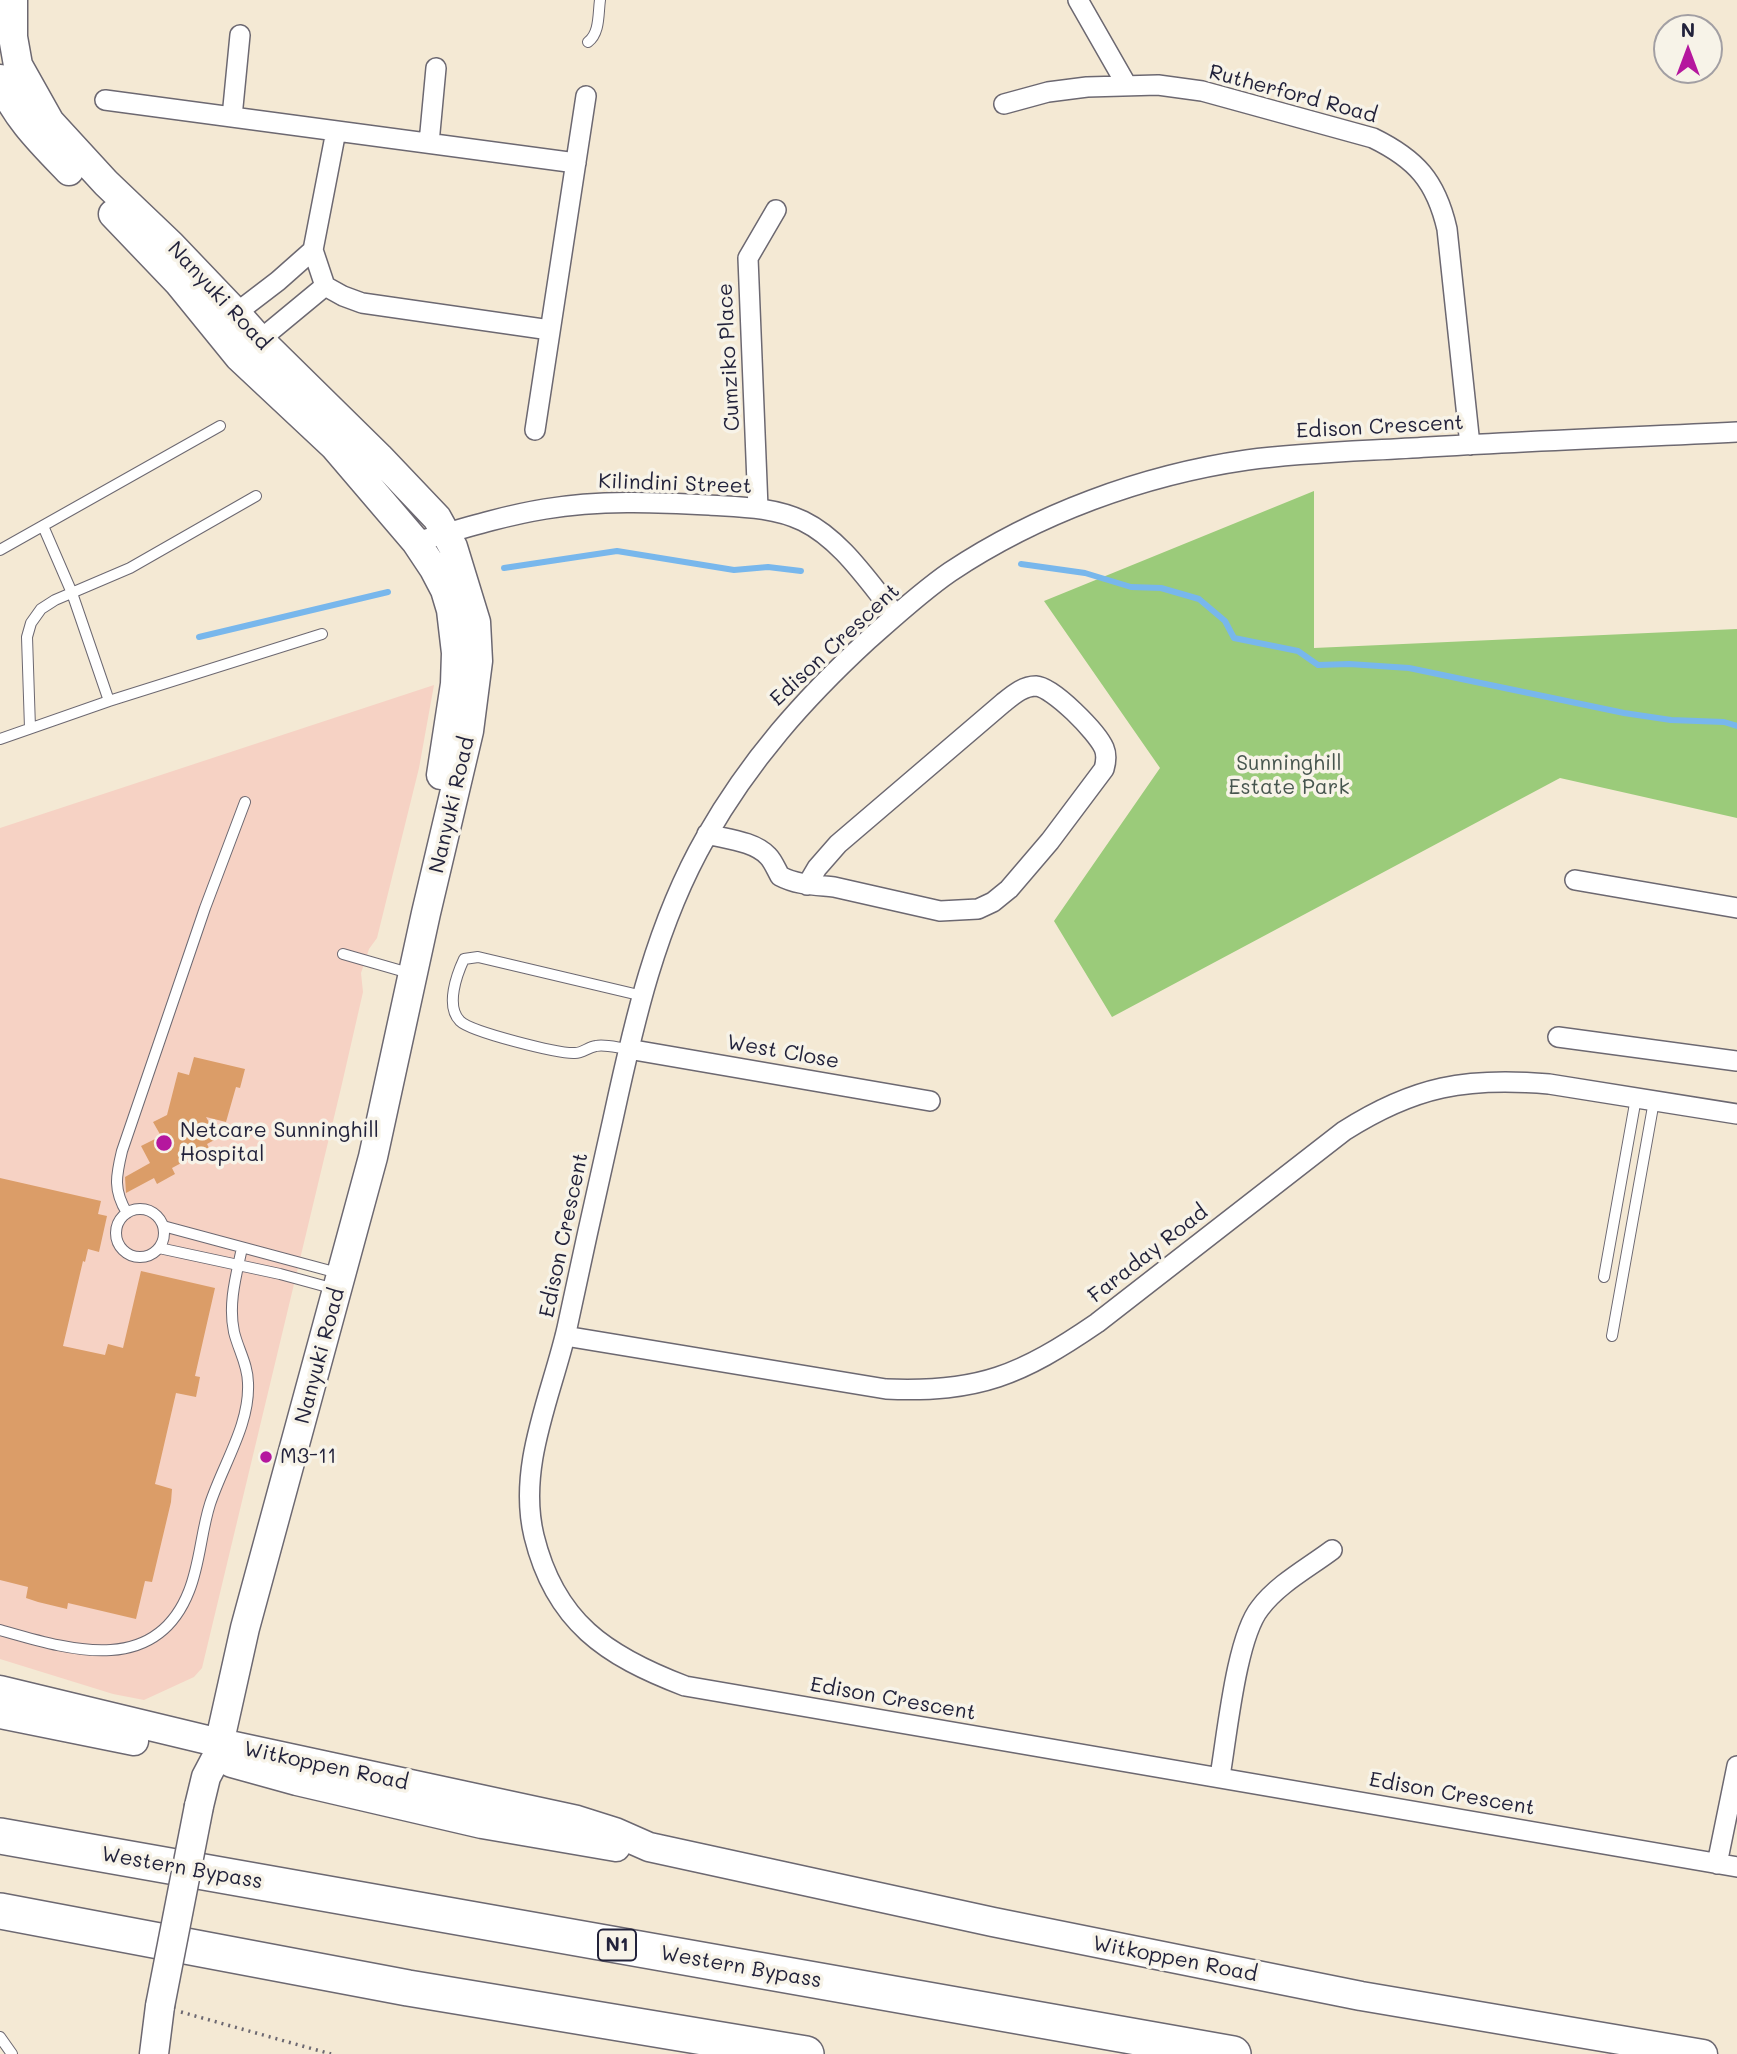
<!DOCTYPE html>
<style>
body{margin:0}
#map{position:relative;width:1737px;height:2054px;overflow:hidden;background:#f4e9d4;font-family:Mali,sans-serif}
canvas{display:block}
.north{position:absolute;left:1653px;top:14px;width:70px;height:70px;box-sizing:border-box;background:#f7f3e8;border:2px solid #a29fa3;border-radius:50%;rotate:0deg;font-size:19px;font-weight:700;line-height:28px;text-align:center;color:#22223b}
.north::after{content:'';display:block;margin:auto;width:24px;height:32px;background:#b5179e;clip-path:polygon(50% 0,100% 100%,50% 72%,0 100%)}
</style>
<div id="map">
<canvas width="1737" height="2054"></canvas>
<div class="north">N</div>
</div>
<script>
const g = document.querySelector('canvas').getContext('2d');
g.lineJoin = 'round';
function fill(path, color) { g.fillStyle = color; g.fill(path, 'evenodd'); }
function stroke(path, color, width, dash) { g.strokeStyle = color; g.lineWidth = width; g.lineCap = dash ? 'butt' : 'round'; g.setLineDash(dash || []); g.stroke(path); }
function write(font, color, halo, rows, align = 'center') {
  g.font = font + ' Mali,sans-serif'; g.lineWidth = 7; g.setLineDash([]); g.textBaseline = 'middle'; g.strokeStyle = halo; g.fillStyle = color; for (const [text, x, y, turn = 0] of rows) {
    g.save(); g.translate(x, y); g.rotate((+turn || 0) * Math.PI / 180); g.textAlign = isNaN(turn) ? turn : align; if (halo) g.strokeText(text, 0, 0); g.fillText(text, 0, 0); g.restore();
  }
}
const built = new Path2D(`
 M434,685L419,768L377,938L369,949L361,973L363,992L341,1088L202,1668L194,1677L144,1700L113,1694L0,1659V828Z`);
const green = new Path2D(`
 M1314,491V648L1737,629V818L1560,778L1112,1017L1054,921L1160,768L1044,601Z`);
const stream = new Path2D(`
 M1021,564L1085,573L1131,587L1161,588L1199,599L1225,621L1234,638L1298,651L1318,665L1349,664L1409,668L1624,713L1671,720L1724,722L1737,726
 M504,568L617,551L734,570L768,567L801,571
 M199,637L388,592`);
const building = new Path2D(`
 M194,1057L245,1069L240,1088L236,1087L226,1122L206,1117L218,1138L207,1144L209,1148L172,1168L175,1174L157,1184L154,1178L126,1193L125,1177L150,1163L141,1146L161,1136L153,1122L167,1115L178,1072L189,1075Z
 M0,1178L101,1201L98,1214L107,1216L99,1252L88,1249L85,1262L83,1261L63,1346L105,1355L108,1344L123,1348L141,1271L215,1288L195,1376L200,1377L196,1397L176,1393L155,1484L172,1489L171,1502L152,1582L145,1581L136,1619L68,1603L67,1609L38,1602L26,1598L28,1587L0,1580Z`);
const path = new Path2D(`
 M181,2012L331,2054`);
const service = new Path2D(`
 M588,42C600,33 598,14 600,0
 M43,526L72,593L109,701
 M0,550L220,426
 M30,728L27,637L31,623L41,609L55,600L130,568L256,496
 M0,739L109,701L322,634
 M343,954L409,973
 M628,1049C618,1048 605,1044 596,1046C588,1047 583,1053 575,1053C559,1054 471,1032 460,1021C445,1006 457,974 464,959L478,957L643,996
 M116 1233a24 24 0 1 1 48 0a24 24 0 1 1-48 0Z
 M127,1213C113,1190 116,1176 122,1151L205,908L245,802
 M163,1226L338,1273
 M159,1248L280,1274L335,1289
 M1604,1277L1636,1098
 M1612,1336L1654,1101
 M0,1630C67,1649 155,1678 189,1591C200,1564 201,1532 210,1504C223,1464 250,1425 248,1383C248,1365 238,1349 234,1332C228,1304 236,1276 242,1248
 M0,2037L12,2054`);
const minor = new Path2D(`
 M1078,0L1126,84
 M105,100L576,163
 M1004,104L1048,92L1087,87L1158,85L1202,91L1373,138C1416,159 1436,181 1447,229L1470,445
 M232,117L240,35
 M336,131L313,250L325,286L343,296L362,303L550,330
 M429,143L436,68
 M227,320L278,281L313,250
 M250,348L325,286
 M535,430L586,96
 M1737,432C1634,437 1531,441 1428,447C1368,451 1307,452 1247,460C1143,475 1037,514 950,572C921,592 894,617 868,640C803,700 750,760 706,837C656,924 634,1022 613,1119C597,1189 582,1258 567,1328C552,1394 517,1466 534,1536C555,1622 606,1656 685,1686L1737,1867
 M758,508L748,258L776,210
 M416,542C458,530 502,516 545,509C599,500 655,502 709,505C741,507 774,507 803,521C842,540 869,583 896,615
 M707,834C726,839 754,841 768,856C773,861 776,869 780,876C797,885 815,885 834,887L940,911L978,909L993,902L1009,889L1050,841L1104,769C1106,762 1107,755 1104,748C1097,732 1053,687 1036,686C1023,686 1013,695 1003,703L838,844L817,868L807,885
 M1575,880L1737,908
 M1558,1037L1737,1061
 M628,1049L930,1101
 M565,1336L886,1389C979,1393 1021,1375 1097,1323L1344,1131C1415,1086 1466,1077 1549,1084L1737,1114
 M1220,1776C1227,1736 1236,1638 1260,1608C1278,1584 1308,1568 1332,1550
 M1717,1864L1737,1766`);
const secondary = new Path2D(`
 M13,0V37L18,65L50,122L106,183L171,245L236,313L260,340L379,457L437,518L453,547L476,622L478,661L469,731L426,913L373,1157L245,1628L216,1758L206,1777L199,1806
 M0,79C14,116 42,143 69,171
 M113,214L178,282L239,357L334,446L416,542L434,569L445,590L451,610L456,653L455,684L441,775
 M0,1690L220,1743L577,1820L615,1832L649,1847L993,1922L1361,1996L1703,2054
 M0,1714L134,1741
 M232,1763L297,1781L482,1824L616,1847
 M154,2054L160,2006`);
const motorway = new Path2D(`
 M0,1836L1233,2054
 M0,1911L408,1988L806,2054`);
const secondaryBridge = new Path2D(`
 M160,2006L199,1806`);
const markers = [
 [164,1143,9,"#b5179e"],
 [266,1457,7,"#b5179e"]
];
const shields = [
 [617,1945,38]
];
const shieldNames = [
 ["N1",617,1945]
];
const streetNames = [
 ["Rutherford Road",1293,94,15],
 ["Nanyuki Road",219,296,47],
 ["Cumziko Place",729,357,-93],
 ["Edison Crescent",1380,427,-3],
 ["Kilindini Street",675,484,2],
 ["Edison Crescent",835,645,-43],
 ["Nanyuki Road",452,805,-77],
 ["West Close",783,1052,10],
 ["Edison Crescent",564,1235,-78],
 ["Faraday Road",1148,1254,-38],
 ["Nanyuki Road",320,1356,-75],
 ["Edison Crescent",893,1699,10],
 ["Witkoppen Road",326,1766,12],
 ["Edison Crescent",1452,1794,10],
 ["Western Bypass",182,1868,10],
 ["Witkoppen Road",1175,1959,11],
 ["Western Bypass",741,1967,10]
];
const parkNames = [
 ["Sunninghill",1289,764],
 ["Estate Park",1289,788]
];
const poiNames = [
 ["Netcare Sunninghill",180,1131],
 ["Hospital",180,1155],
 ["M3-11",280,1457]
];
fill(built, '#f6d2c4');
fill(green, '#9bcb7a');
stroke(stream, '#78b7ec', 6);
fill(building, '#db9d68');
stroke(service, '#6c6871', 12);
stroke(minor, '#6c6871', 22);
stroke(secondary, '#6c6871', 31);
stroke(motorway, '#6c6871', 38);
stroke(path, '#6c6871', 3.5, [2, 5]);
stroke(service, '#fff', 10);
stroke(minor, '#fff', 19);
stroke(secondary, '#fff', 28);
stroke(motorway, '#fff', 35);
stroke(secondaryBridge, '#6c6871', 31, []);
stroke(secondaryBridge, '#fff', 28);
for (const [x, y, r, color] of markers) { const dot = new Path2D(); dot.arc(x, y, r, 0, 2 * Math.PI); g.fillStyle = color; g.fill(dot); stroke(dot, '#f7f3e8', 2.5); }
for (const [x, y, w] of shields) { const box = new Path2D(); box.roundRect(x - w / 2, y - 15.5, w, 31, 5); g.fillStyle = '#f7f3e8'; g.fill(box); stroke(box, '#22223b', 2); }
write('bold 19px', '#22223b', null, shieldNames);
write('21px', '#22223b', '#f7f3e8', streetNames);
write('21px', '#46554e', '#f7f3e8', parkNames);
write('21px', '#22223b', '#f7f3e8', poiNames, 'left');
</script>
